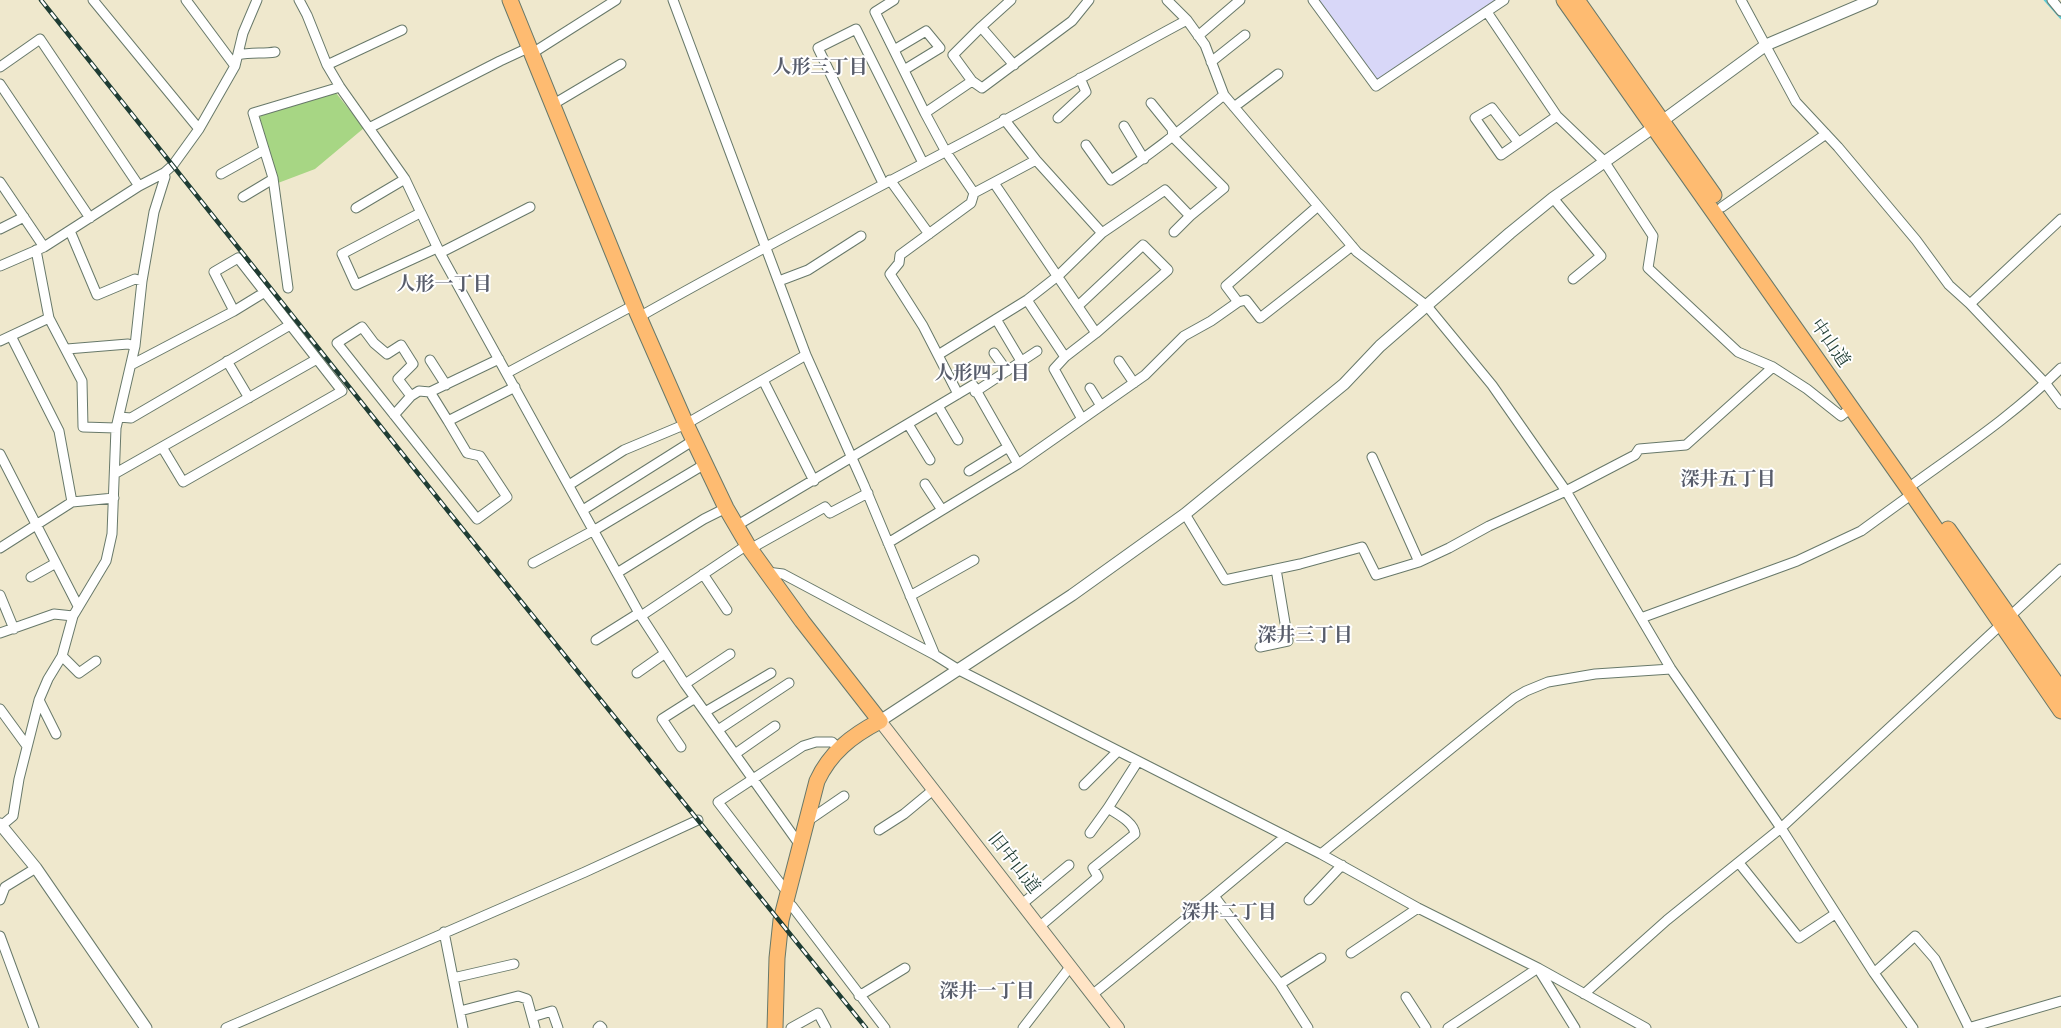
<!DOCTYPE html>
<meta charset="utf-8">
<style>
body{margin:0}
canvas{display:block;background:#efe8cd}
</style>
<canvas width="2061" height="1028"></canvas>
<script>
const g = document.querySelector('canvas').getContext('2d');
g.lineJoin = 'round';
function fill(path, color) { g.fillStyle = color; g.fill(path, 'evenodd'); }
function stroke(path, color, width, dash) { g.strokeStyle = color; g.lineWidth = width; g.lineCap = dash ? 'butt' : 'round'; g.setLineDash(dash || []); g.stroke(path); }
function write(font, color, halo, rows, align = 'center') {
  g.font = font + ' "IM FELL Double Pica","Noto Serif JP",serif'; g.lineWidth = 4; g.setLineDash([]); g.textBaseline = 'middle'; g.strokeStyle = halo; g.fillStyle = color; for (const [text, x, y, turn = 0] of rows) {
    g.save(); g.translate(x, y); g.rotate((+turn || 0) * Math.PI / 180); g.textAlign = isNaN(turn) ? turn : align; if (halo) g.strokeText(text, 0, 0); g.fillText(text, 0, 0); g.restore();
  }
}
const built = new Path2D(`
 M1318,0H1504L1376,86Z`);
const green = new Path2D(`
 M336,93L364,128L315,169L278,183L259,119L261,115Z`);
const stream = new Path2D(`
 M2045,0L2061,18`);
const minor = new Path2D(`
 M93,0L199,129
 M186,0L235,66
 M299,0L307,15L327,65L340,87L405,179L440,253L639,613L685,684L797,841L800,842
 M673,0L806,355L864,485L935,655
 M894,0L875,12L925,113
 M1167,0L1187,20L1205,45L1224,95L1318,206L1357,252L1427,306L1492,385L1566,491L1671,669L1781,828L1874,973L1913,1028
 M1313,0L1376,86L1504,0
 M1741,0L1796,102L1838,147L1916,240L1949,285L1970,304L2046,384L2061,404
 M2052,0L2061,11
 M1487,12L1557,116L1604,161L1653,236L1648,268L1738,352L1773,367
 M981,27L1014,65
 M1198,36L1240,0
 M894,50L926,31L940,48L904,70
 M531,54L616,0
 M238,55C251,52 263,54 275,52
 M1211,62L1245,35
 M327,65L402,30
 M0,67L40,39L139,186
 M972,81L982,88L1072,21L1089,0
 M0,84L90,218
 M552,105L621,64
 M1234,107L1278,74
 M1058,118L1086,92L1080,78
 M1004,119L1036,160L1102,233L1165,190L1190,216L1224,188L1173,137L1172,129L1151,103
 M1124,126L1144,159
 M369,128L500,61L528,48
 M1518,142L1492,108L1475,118L1501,155L1557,116
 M1086,145L1111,180C1151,155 1187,125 1224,95
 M221,174L264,150
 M890,180L929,234
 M0,182L44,247
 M883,183L818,48L856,29L923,163
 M994,183L1096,333L1168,270L1143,245L1078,306
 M974,193L946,152L925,113L972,81L953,55L981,27L1011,0
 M243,197L273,179
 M1553,198L1601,256L1573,279
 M1722,207L1826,134
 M356,208L405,179
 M420,213L342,254L356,285L437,248
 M0,229L24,217
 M70,231L97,295L135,279L142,281
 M1174,232L1190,216
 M440,253L530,207
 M0,266L44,247L139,186L164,173L173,165L199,129L235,66L243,33L257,0
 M779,281L808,270L861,236
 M288,288L273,178L253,113L340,87
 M1027,300L1065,357
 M1238,302L1246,300L1260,318L1352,246
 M1970,304L2061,219
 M639,317C740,260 842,206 945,152C1027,110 1106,63 1187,20
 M49,318L82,381L83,427L116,428
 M996,319L1021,361
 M11,336L59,431L72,502
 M0,341L49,318L36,250
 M67,349L128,344L135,346
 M994,353L1007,371
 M938,355L1027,300L1059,275L1102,233
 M499,359L430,392L448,421L515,387
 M430,360L446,385
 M227,361L249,398
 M1119,361L1134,383
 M131,365L234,311L265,292
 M507,373L634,305
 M763,380L814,481
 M1090,388L1101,406
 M430,392L419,391L411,396L398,379L413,364L401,345L387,354L374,343L362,327L337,343L477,519L507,497L480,456L467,453L448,421
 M975,392L1037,351
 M958,394L923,326L890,274L899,263L900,255L971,203L974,193L1036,160
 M938,406L958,440
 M394,415L411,396
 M119,417L131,418L290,325
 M1082,419L1054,369L1065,357L1096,333
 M908,424L930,460
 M162,447L183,482L342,391L238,258L214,272L234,311
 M0,454L78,606
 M1372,457L1419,562
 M969,471L1008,447
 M116,473L317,359
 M1915,483C1965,447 2017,412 2061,368
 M925,484L942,510
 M569,485L624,450L686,424L806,355
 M583,510L694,440
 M1185,514L1225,580L1300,564L1362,547L1376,575L1419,562L1449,548L1489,526L1566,491L1635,455L1639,449L1686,445L1773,367L1807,389L1841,416L1851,408
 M736,526L973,385L1018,464
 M888,543L1018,464L1145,375L1184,336L1211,321L1238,302L1226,286L1318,206
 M0,548L72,502L114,498
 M750,549L825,507L830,513L868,493
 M533,563L598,528L705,464
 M767,572L783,574L935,655L959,670L1321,854L1418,908L1538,968L1646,1028
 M617,573L704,519L726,508
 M703,574L727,610
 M31,577L56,563
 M0,595L14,629
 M910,596L974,560
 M641,616L747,545
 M1641,618L1797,561L1861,531L1912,494
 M0,633L54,614L73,616
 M596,640L639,613
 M1260,647L1288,641L1276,569
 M62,656L79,673L96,661
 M637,673L664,654
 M685,684L730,654
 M39,700L56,734
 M0,709L27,746
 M705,712L771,673
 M718,730L789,683
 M681,747L662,719L695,698
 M735,754L775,726
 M1084,785L1118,751
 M807,817L812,818L844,796
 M1,826L13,816L19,779L39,700L48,679L62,656L73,616L106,561L112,534L116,428L135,346L142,281L154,212L165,177L164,173
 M879,830L904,814L933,790
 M1090,833L1108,808L1138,761
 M1286,836L1214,896L1280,984L1308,1028
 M1321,854L1479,726L1514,698L1526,691L1548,682L1595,674L1671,669
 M1739,863L1799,938L1835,914
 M788,891L783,887L718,802L803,746L816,742H832L838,748
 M0,900L5,887L36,868
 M1309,900L1342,865
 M786,902L792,906L885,1028
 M1022,904L1069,865
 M1039,927L1098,877L1093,868L1135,834C1134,822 1117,814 1108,808
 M444,932L463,1028
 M0,936L34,1028
 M1351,953L1418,908
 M1539,970L1575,1028
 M1874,973L1915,936L1935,959L1969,1028
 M453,978L514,964
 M1280,984L1321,958
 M1584,994L1667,920L1781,828L2061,569
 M1092,995L1214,896
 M859,996L905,968
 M1406,997L1426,1028
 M460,1011L518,996L527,999L535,1028
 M532,1017L552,1011L558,1028
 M226,1028L585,872L698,820
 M598,1028L600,1026L602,1028
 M791,1028L818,1013L826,1028
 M1023,1028L1070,967
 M1448,1028L1538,968
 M1968,1028L2061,1001`);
const tertiary = new Path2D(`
 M880,721L1072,595L1185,514L1344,384L1380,346L1510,233L1553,198L1654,127L1766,45L1872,0
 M0,824L36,868L146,1028`);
const secondary = new Path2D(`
 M880,721L1118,1028`);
const primary = new Path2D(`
 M510,0L636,310L686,424L726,508L750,549L802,621L880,721C851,736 830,753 817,781L781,920L777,958L775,1028`);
const trunk = new Path2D(`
 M1564,0L1912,494L2061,711
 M1577,0L1714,195
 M1948,529L2061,690`);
const rail = new Path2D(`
 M41,0L444,506L866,1028`);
const streetNames = [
 ["中山道",1829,344,55],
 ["旧中山道",1013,864,52]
];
const neighbourhoodNames = [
 ["人形三丁目",820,69],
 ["人形一丁目",444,286],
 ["人形四丁目",982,375],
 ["深井五丁目",1728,481],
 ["深井三丁目",1305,637],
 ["深井二丁目",1229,914],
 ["深井一丁目",987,993]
];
fill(built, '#d8d7f8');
fill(green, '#a7d684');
stroke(stream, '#5cc9d3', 2.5);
stroke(minor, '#68796a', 11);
stroke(tertiary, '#68796a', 13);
stroke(secondary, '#68796a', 14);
stroke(primary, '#68796a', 17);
stroke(trunk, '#68796a', 17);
stroke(minor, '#fff', 9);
stroke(tertiary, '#fff', 11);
stroke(secondary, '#ffe4c6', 12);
stroke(primary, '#febb71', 15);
stroke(trunk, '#febb71', 15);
stroke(rail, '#1f3d34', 4.5);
stroke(rail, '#fff', 2.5, [8]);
write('18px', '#1f3d34', '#fff', streetNames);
write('bold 19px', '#585d6b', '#fff', neighbourhoodNames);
</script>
